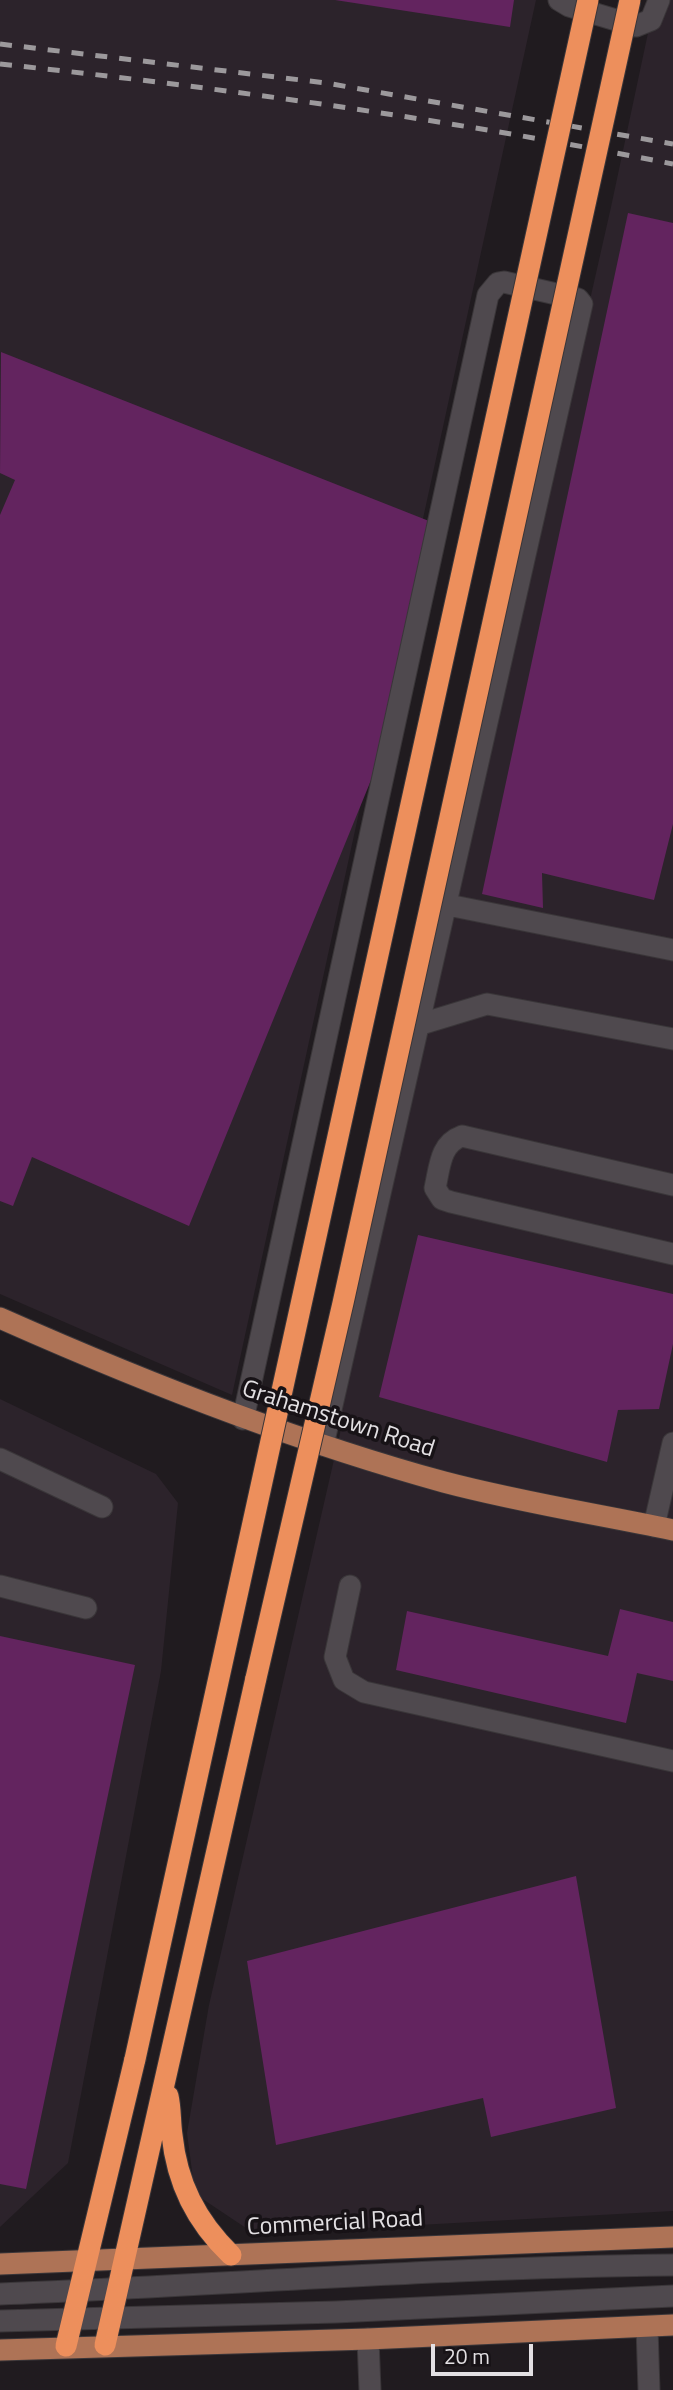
<!DOCTYPE html>
<style>
body{margin:0}
#map{position:relative;width:673px;height:2390px;overflow:hidden;background:#201b1f;font-family:"Titillium Web",sans-serif}
canvas{display:block}
.scale{position:absolute;left:431px;top:2344px;width:102px;height:32px;box-sizing:border-box;border:4px solid #e3e0e3;border-top:0;padding-left:9px;font-size:21px;line-height:24px;white-space:nowrap;color:#e3e0e3;-webkit-text-stroke:5px #171216;paint-order:stroke}
</style>
<div id="map">
<canvas width="673" height="2390"></canvas>
<div class="scale">20 m</div>
</div>
<script>
const g = document.querySelector('canvas').getContext('2d');
g.lineJoin = 'round';
function fill(path, color) { g.fillStyle = color; g.fill(path, 'evenodd'); }
function stroke(path, color, width, dash) { g.strokeStyle = color; g.lineWidth = width; g.lineCap = dash ? 'butt' : 'round'; g.setLineDash(dash || []); g.stroke(path); }
function write(font, color, halo, rows, align = 'center') {
  g.font = font + ' "Titillium Web",sans-serif'; g.lineWidth = 7; g.setLineDash([]); g.textBaseline = 'middle'; g.strokeStyle = halo; g.fillStyle = color; for (const [text, x, y, turn = 0] of rows) {
    g.save(); g.translate(x, y); g.rotate((+turn || 0) * Math.PI / 180); g.textAlign = isNaN(turn) ? turn : align; if (halo) g.strokeText(text, 0, 0); g.fillText(text, 0, 0); g.restore();
  }
}
const built = new Path2D(`
 M0,0H536L232,1395L0,1294Z
 M655,0H673V2211L255,2234L195,2194L187,2133L209,2005L341,1429L342,1396L611,207Z
 M0,1399L156,1474L178,1503L161,1671L68,2163L0,2227Z`);
const building = new Path2D(`
 M335,0H514L510,27Z
 M628,213L673,223V824L654,900L542,873L543,908L482,894Z
 M1,352L429,521L378,763L189,1226L32,1157L13,1206L0,1201V515L15,480L0,473Z
 M418,1235L673,1294V1344L659,1409L618,1410L607,1462L379,1397Z
 M620,1609L673,1622V1681L637,1673L626,1723L396,1670L407,1611L608,1656Z
 M0,1636L135,1665L26,2189L0,2184Z
 M576,1876L616,2108L491,2137L483,2098L276,2145L247,1961Z`);
const minor = new Path2D(`
 M559,0L569,6L636,26L651,20L659,0
 M448,905L673,950
 M418,1025L487,1004L673,1039
 M673,1185L462,1136C440,1144 440,1166 435,1188L442,1199L451,1202L673,1254
 M243,1419L488,295L498,283L504,282L578,299L582,304L323,1445
 M0,1459L102,1507
 M654,1526L673,1443
 M0,1586L86,1608
 M350,1586L335,1657L344,1680L364,1692L673,1761
 M0,2294C224,2285 448,2267 673,2265
 M0,2321L336,2312L673,2296
 M647,2327L649,2390
 M368,2339L370,2390`);
const major = new Path2D(`
 M0,1318C144,1382 291,1440 444,1482C519,1502 597,1514 673,1530
 M0,2264L673,2237
 M0,2350L368,2339L673,2325`);
const highway = new Path2D(`
 M168,2096C171,2109 170,2122 172,2135C177,2183 196,2221 231,2255
 M105,2345L256,1678
 M66,2346L135,2059`);
const rail = new Path2D(`
 M0,44L326,83L673,144
 M0,64C226,88 451,120 673,164`);
const highwayBridge = new Path2D(`
 M256,1678L343,1303L630,0
 M135,2059L588,0`);
const streetNames = [
 ["Grahamstown Road",338,1420,18],
 ["Commercial Road",335,2224,-3]
];
fill(built, '#2c232b');
fill(building, '#63245f');
stroke(minor, '#3a3639', 23);
stroke(major, '#3a3639', 23);
stroke(highway, '#3a3639', 23);
stroke(minor, '#4f494e', 21);
stroke(major, '#ae7356', 21);
stroke(highway, '#ed8f5c', 21);
stroke(rail, '#9c999c', 5, [12, 12]);
stroke(highwayBridge, '#3a3639', 23, []);
stroke(highwayBridge, '#ed8f5c', 21);
write('24px', '#e3e0e3', '#171216', streetNames);
</script>
